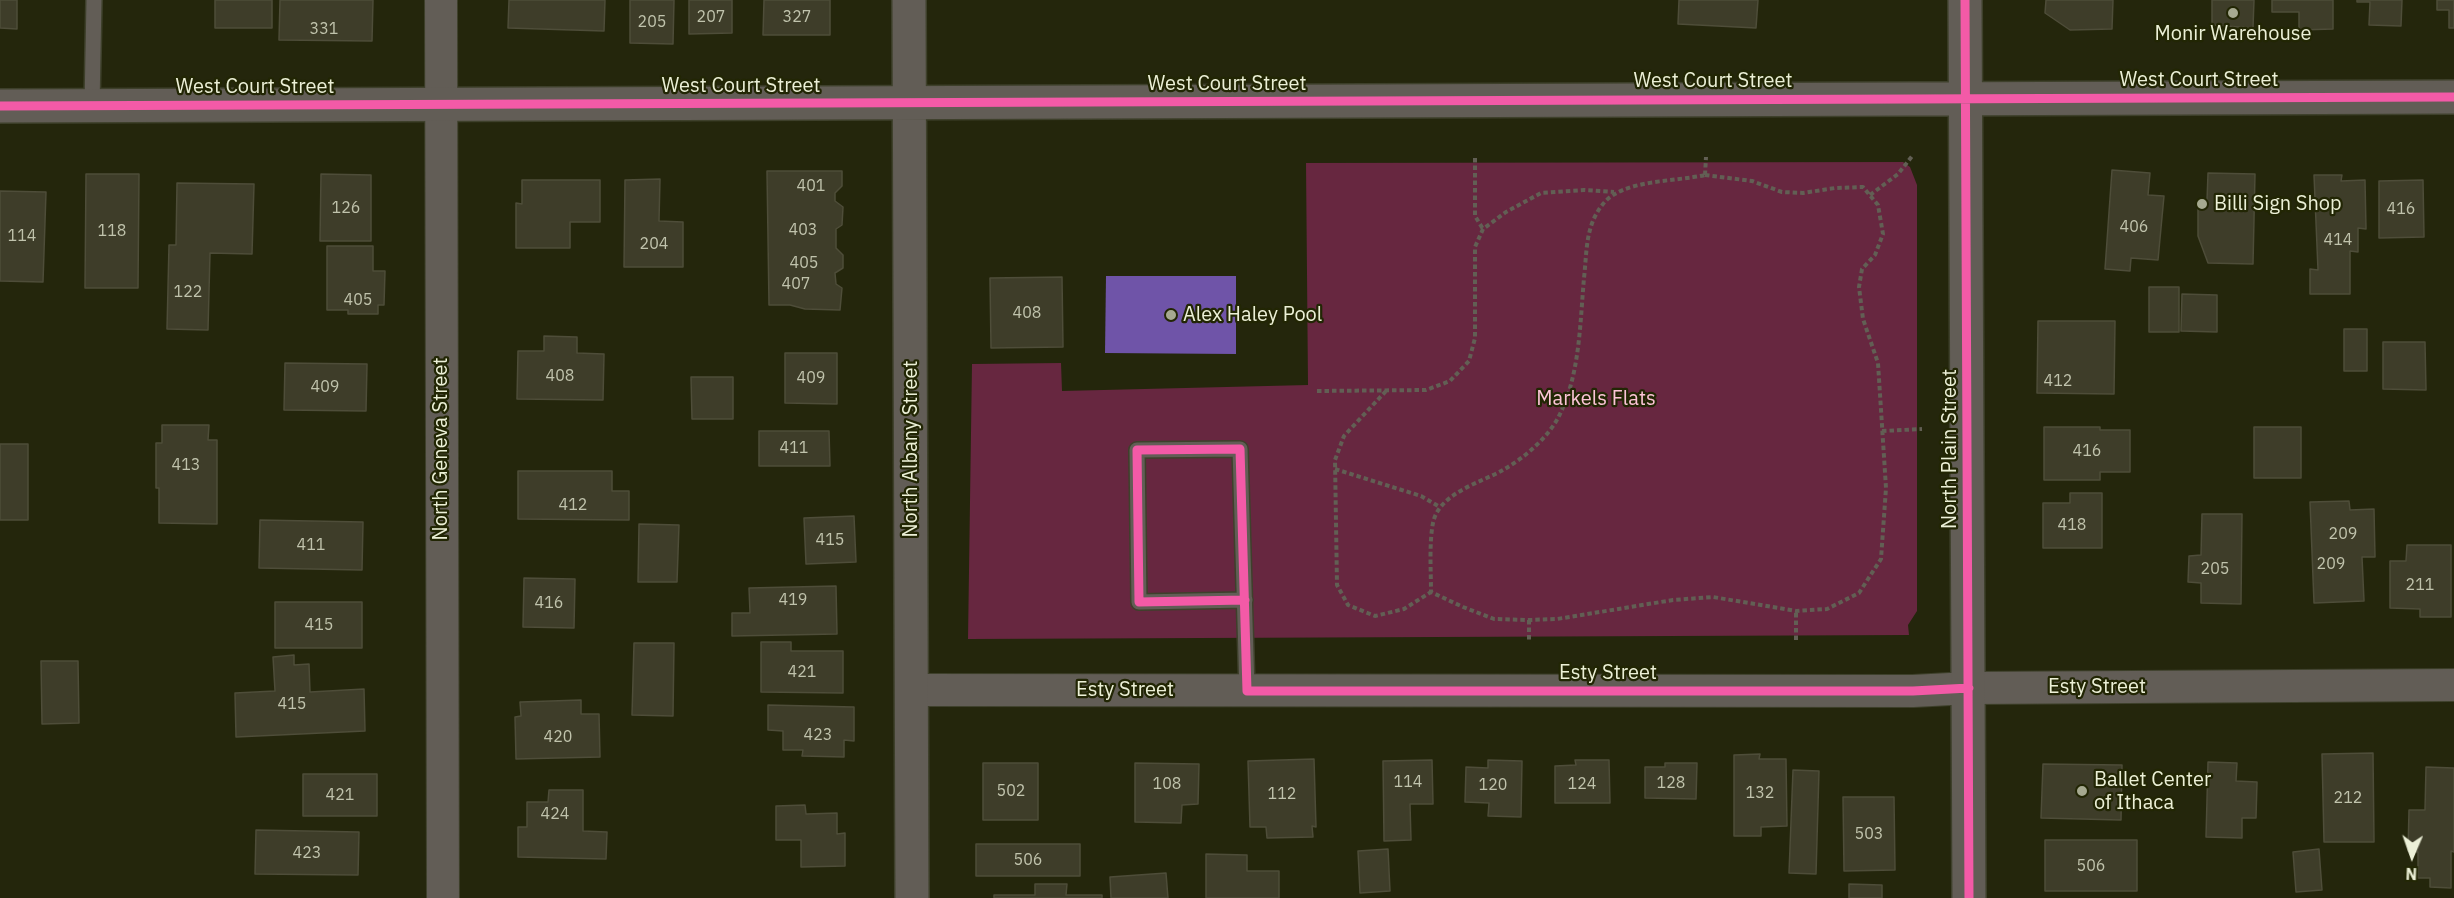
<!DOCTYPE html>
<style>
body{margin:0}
#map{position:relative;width:2454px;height:898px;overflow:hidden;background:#24260c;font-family:"IBM Plex Sans",sans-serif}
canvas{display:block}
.north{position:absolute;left:2382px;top:826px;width:60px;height:60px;-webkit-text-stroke:4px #222604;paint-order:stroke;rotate:182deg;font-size:16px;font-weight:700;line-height:24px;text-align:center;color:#ecf0d7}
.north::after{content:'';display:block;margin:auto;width:21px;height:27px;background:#ecf0d7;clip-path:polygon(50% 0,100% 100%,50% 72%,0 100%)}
</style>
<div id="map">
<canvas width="2454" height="898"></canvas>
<div class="north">N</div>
</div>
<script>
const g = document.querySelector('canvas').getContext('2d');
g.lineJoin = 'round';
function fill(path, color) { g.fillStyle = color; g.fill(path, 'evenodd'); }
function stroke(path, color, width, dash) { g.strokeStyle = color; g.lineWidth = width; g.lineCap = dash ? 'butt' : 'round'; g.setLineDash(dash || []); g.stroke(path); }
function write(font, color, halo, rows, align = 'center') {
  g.font = font + ' "IBM Plex Sans",sans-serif'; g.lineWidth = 4.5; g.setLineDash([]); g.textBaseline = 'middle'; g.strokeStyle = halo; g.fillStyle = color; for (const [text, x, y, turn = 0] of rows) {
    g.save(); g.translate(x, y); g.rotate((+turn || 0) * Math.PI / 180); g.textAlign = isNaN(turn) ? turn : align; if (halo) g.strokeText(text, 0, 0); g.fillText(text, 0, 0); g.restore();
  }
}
const green = new Path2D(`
 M1903,162L1910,167L1917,185V611L1908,625L1909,635L968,639L972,364L1061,363L1062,391L1308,385L1306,163Z`);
const water = new Path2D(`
 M1106,276H1236V354L1105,353Z`);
const building = new Path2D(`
 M0,0H17V29L0,28Z
 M215,0H272V28H215Z
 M280,0H373L372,41L279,40Z
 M509,0H605L604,31L508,28Z
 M630,0H674L673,44L630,43Z
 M689,0H732V33L689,34Z
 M764,0H830V35H763Z
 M1679,0H1758L1756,28L1678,24Z
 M2046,0H2113L2112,29L2070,30L2045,13Z
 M2212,0H2254L2253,28L2212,25Z
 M2272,0H2333V29L2299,30V12H2272Z
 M2357,0H2402L2401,26L2369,25L2370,2H2357Z
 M2437,0H2454V28H2449V10H2437Z
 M2112,170L2150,173L2148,195L2164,196L2158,260L2131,258L2130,271L2105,269Z
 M767,171H842V186L835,193V201L843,207L842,225L836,229V248L843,255V268L835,273L836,284L842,288L840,310L805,309L790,305H769Z
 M2208,173L2255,174L2253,264L2208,263L2198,236V201H2207Z
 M86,174H139L138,288H85Z
 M321,174L371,175V241H320Z
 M2314,175H2342L2341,181L2365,180L2366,229L2358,228V252L2350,251V294H2310V269L2318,270Z
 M660,179L659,221L683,222V267H624L625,180Z
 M522,180H600V222H570V248H516V203L522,204Z
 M2423,180L2424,237L2379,238V181Z
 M177,183L254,184L252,254L210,253L208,330L167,329L169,245H176Z
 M0,191L46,192L43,282L0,281Z
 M327,246H373V271H385L384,305H378V314H348V310H327Z
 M1062,277L1063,347L991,348L990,278Z
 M2149,287H2179V332H2149Z
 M2182,294L2217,295V332L2181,331Z
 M2038,321H2115L2114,394L2037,393Z
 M2344,329H2367V371H2344Z
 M544,336L577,337V353L604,354L603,400L517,399L518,351H544Z
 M2383,342H2425L2426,390L2383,389Z
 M785,353H837V404L785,403Z
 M285,363L367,364L366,411L284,410Z
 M691,377H733V419H692Z
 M162,425H209L208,440H217V524L159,523V488H156V443H162Z
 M2044,427H2100V430H2130V472H2100V480H2044Z
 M2254,427H2301V478H2254Z
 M759,431H829L830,466H759Z
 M0,444H28V520H0Z
 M518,471H612V491H629V520L518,519Z
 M2070,493H2102V548H2043V503H2070Z
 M2349,501L2350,510L2374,509L2375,557H2362L2364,601L2314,603L2310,502Z
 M2202,514H2242L2241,604L2201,603V583L2188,582L2189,556L2201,555Z
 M854,516L856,562L806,564L804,518Z
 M260,520L363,522L362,570L259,568Z
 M639,524L679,525L677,582H638Z
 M2407,545H2451V617H2420V609L2390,608V561H2406Z
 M524,578L575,579L574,628L523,627Z
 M836,586L837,634L732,636V613H750L749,588Z
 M275,602H362V648H275Z
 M761,642H791V651H843V693L761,692Z
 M634,643H674L673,716L632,715Z
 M294,655V665L309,664L310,692L364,689L365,731L236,737L235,693L275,691L273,657Z
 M41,661H78L79,723L42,724Z
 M581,700V714H599L600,757L516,759L515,717L521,716L520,702Z
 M768,705L854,707V741L844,740V757L802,756L803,750H783V731L768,730Z
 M2373,753L2374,842H2324L2322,754Z
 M1760,754L1759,759H1786L1787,826L1761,827V836H1734V755Z
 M1314,759L1316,827L1312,826L1313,837L1267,838L1266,827H1250L1248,761Z
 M1432,760L1433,804H1410L1411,840L1384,841L1383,761Z
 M1488,760L1522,761L1521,817L1488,816L1489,803L1465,802L1466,767L1488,768Z
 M1575,760H1609L1610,803H1555V766L1576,765Z
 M2208,762L2237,763L2236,781L2257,782L2256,818H2242V838L2206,837Z
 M983,763H1038V820H983Z
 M1135,763L1199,764L1198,804L1182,805L1181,823L1135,822Z
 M1665,763H1697L1696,799L1645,798V767H1665Z
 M2043,764L2122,765L2121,820L2041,818Z
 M2426,767L2454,768V852L2451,851V888L2430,887V878H2418V852L2408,851L2409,810H2425Z
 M1793,770L1819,771L1816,874L1789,873Z
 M303,774H377V816H303Z
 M549,790H583V831L607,832L606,859L518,857V827H527V802H548Z
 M1843,797H1894L1895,870L1844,871Z
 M805,805L806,814L837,813V834L845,833V866L801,867V840H776V806Z
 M256,830L359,832L358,875L255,874Z
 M2045,840H2137V891H2045Z
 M976,844H1080V876H976Z
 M1388,849L1390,891L1360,893L1358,851Z
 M2319,849L2322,890L2296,892L2293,852Z
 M1206,854L1247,855V871H1279V898H1206Z
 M1166,873L1168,898H1111L1110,877Z
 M1035,884H1067L1066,895H1102V898H994V895H1035Z
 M1849,884L1882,885V898H1849Z`);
const path = new Path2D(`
 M1475,158V216L1483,229
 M1705,175L1752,181L1782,192L1803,193L1835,188L1863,187L1878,205L1883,234L1875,255L1862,269L1859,287L1863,319L1878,363L1886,488L1881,559L1859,593L1827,609L1796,611L1713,597L1673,600L1557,619L1529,620L1494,619L1463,607L1431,592C1431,571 1429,543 1433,523C1439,493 1480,483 1503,470C1524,458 1548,438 1559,416C1580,375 1580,323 1584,278C1587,252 1585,226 1603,204C1623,179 1675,182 1705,175Z
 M1705,175L1706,157
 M1870,195L1898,174L1913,155
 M1317,391L1426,390L1450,381L1469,361L1475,338V247L1483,229L1506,212L1541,193L1584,190L1614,192
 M1386,391L1344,436L1335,460L1337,585L1348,605L1375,616L1404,609L1431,592
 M1882,431L1922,429
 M1335,469L1421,496L1440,507
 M1529,620V641
 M1796,640V611`);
const service = new Path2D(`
 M92,106L94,0
 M1245,600L1139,602L1137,450L1240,449L1247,691`);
const minor = new Path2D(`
 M441,0L443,898
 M912,690L1913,691L1969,688L2454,685`);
const tertiary = new Path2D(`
 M909,0L912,898
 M1965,0L1969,898
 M0,106L2454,97`);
const cycleway = new Path2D(`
 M1965,0L1969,898
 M0,106L2454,97
 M1245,600L1139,602L1137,450L1240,449L1247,691H1913L1969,688`);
const markers = [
 [2233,13,6,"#a6a990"],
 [2202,204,6,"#a6a990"],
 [1171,315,6,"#a6a990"],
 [2082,791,6,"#a6a990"]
];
const numberNames = [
 ["207",711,17],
 ["327",797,17],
 ["205",652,22],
 ["331",324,29],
 ["401",811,186],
 ["126",346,208],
 ["416",2401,209],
 ["406",2134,227],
 ["403",803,230],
 ["118",112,231],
 ["114",22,236],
 ["414",2338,240],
 ["204",654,244],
 ["405",804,263],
 ["407",796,284],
 ["122",188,292],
 ["405",358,300],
 ["408",1027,313],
 ["408",560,376],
 ["409",811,378],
 ["412",2058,381],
 ["409",325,387],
 ["411",794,448],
 ["416",2087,451],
 ["413",186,465],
 ["412",573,505],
 ["418",2072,525],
 ["209",2343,534],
 ["415",830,540],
 ["411",311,545],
 ["209",2331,564],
 ["205",2215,569],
 ["211",2420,585],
 ["419",793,600],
 ["416",549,603],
 ["415",319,625],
 ["421",802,672],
 ["415",292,704],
 ["423",818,735],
 ["420",558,737],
 ["114",1408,782],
 ["128",1671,783],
 ["108",1167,784],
 ["124",1582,784],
 ["120",1493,785],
 ["502",1011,791],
 ["132",1760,793],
 ["112",1282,794],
 ["421",340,795],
 ["212",2348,798],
 ["424",555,814],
 ["503",1869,834],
 ["423",307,853],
 ["506",1028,860],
 ["506",2091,866]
];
const poiNames = [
 ["Monir Warehouse",2233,34,"center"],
 ["Billi Sign Shop",2214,204],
 ["Alex Haley Pool",1183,315],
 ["Ballet Center",2094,780],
 ["of Ithaca",2094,803]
];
const streetNames = [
 ["West Court Street",2199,80],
 ["West Court Street",1713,81],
 ["West Court Street",1227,84],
 ["West Court Street",741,86],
 ["West Court Street",255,87],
 ["North Geneva Street",441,449,-90],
 ["North Albany Street",911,449,-90],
 ["North Plain Street",1950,449,-90],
 ["Esty Street",1608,673],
 ["Esty Street",2097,687],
 ["Esty Street",1125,690]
];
const parkNames = [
 ["Markels Flats",1596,399]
];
fill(green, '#672740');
fill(water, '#6f54a8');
fill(building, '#3e3d29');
stroke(building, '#4e4d39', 1.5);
stroke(service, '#3e402b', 18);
stroke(minor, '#3e402b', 34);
stroke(tertiary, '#3e402b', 36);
stroke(path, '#625f54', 4, [4.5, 3]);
stroke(service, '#625d56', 15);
stroke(minor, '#625d56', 32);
stroke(tertiary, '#625d56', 33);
stroke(cycleway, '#f35aa7', 9);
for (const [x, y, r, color] of markers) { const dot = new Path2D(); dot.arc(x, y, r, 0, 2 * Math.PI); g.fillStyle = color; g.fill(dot); stroke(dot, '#222604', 2); }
write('16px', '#c0c3ac', null, numberNames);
write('20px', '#ecf0d7', '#222604', poiNames, 'left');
write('20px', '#ecf0d7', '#222604', streetNames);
write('20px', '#fcc4d7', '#222604', parkNames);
</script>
